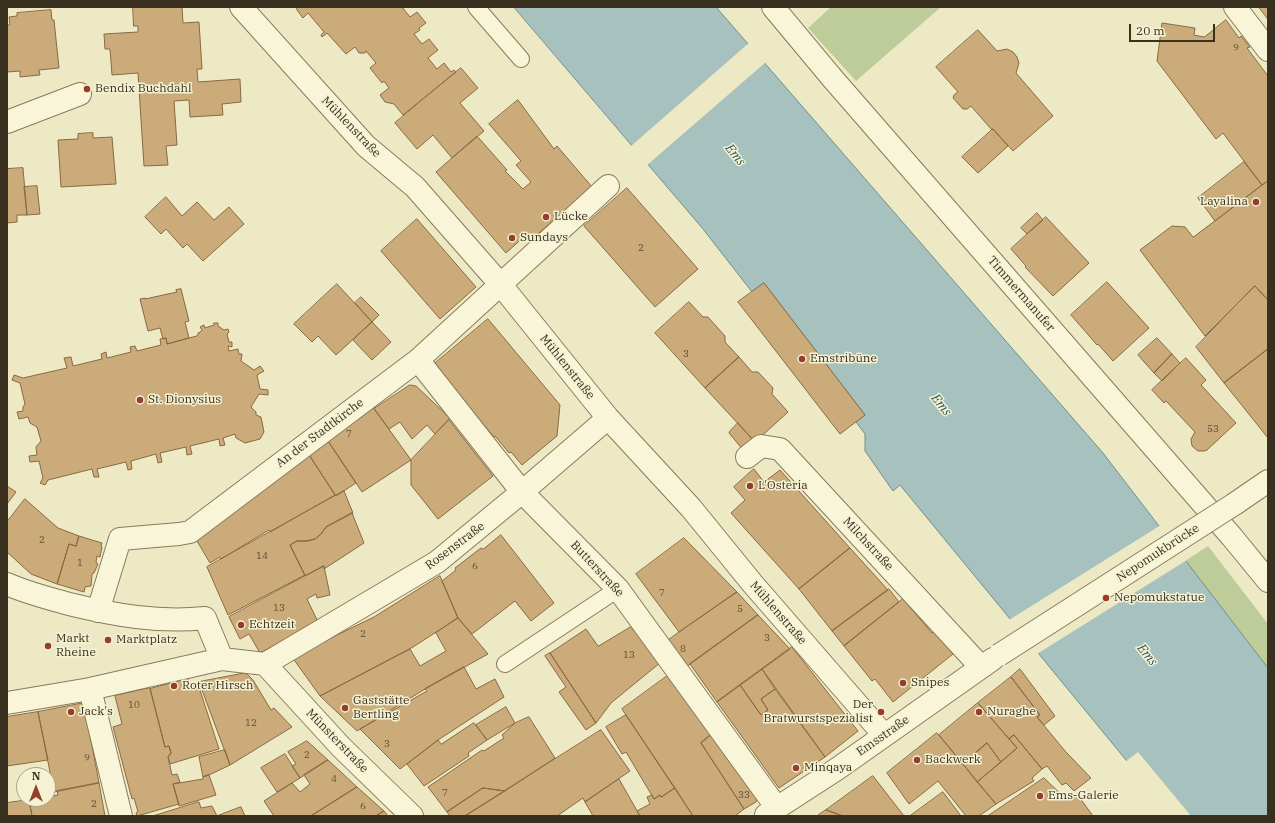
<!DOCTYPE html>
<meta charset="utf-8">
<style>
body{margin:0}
#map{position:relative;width:1275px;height:823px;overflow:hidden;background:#eee9c5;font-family:"IBM Plex Serif",serif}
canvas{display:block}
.frame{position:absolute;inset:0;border:8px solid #39301f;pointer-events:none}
.north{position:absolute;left:16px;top:767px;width:40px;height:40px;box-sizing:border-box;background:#f5f2d4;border:1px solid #aaa48c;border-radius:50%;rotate:0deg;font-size:11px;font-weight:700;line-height:16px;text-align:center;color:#39301f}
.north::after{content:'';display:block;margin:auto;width:14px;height:18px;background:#973d2b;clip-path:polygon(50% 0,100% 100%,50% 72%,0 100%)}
.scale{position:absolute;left:1129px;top:24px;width:86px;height:18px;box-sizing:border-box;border:2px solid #39301f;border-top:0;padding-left:5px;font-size:12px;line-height:14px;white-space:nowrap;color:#39301f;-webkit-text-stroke:3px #f5f2d4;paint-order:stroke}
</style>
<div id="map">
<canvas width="1275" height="823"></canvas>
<div class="frame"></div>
<div class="north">N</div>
<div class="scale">20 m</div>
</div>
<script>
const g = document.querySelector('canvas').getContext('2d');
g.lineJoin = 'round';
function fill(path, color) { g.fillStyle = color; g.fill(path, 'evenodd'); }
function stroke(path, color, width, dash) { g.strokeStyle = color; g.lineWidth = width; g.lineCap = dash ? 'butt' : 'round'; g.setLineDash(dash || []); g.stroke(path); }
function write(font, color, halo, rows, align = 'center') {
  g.font = font + ' "IBM Plex Serif",serif'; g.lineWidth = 3; g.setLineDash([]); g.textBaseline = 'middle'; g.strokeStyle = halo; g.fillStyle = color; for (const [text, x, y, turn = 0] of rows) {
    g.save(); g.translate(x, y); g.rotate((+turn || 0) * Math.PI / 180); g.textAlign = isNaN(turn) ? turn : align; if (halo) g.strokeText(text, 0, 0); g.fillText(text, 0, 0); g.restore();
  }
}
const green = new Path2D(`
 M831,7H941L856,81L808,28Z
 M1208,546L1268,624V668L1185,561Z`);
const water = new Path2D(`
 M514,7H716L1103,453L1268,668V816H1172L900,485L893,491L865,451V434L856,422L865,415L764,283L752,292L703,229Z`);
const pier = new Path2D(`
 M750,42L766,62L646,166L630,147Z
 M1161,525L1187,560L1037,654L1009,620Z
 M1138,752L1191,816H1169L1125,762Z`);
const building = new Path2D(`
 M133,7H182L183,23L199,22L202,69H197L198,82L240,79L241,102L222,104L223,115L190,117L189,100L174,101L177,145L166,146L168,165L144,166L138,73L112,75L110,49H105L104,34L138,32V26H134Z
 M297,7H402L410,17L417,12L426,23L419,28L420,30L414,34L422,44L429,39L438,50L428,58L437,69L444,63L451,72L454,70L456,72L403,115L394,104L385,102L380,95L389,88L384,81L382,83L370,68L376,63L366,51L365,53H359L355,47L346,54L327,33L322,37L321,35L324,32L308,13L303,18L297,10Z
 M1259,7H1268V19Z
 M51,10L52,20H54L59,68L39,70L40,75L20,77V71L7,72V25H10L9,17L17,16V13Z
 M1226,20L1239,38L1241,36L1250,47L1247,48L1268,76V181L1262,185L1223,133L1216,139L1157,61L1162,23L1195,28L1194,35L1204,37Z
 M978,30L997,51L1007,49L1013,52L1017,57L1019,63L1016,73L1053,116L1013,151L993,129L992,130L971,106L967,109H963L953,98L954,95L958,92L936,67Z
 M461,68L478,88L460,103L484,131L452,158L433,135L417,149L395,123Z
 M518,100L554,149L557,146L592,187L532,239L527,234L506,253L436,172L477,136L507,170L505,171L523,189L531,182L516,165L521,161L489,124Z
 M993,129L1008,146L978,173L962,157Z
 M93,133V138L112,137L116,184L61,187L58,140L78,139V134Z
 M1244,162L1262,185L1215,221L1198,198Z
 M23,168L27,215H17V222L7,223V169Z
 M1268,181V300L1255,286L1205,336L1140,250L1172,226L1185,227L1193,237Z
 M37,186L40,214L27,215L24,187Z
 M627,188L698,269L655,307L584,226Z
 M166,197L182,216L197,202L214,220L229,207L244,224L203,261L187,244L183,248L166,229L161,234L145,217Z
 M1037,213L1043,220L1027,234L1021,228Z
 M1046,217L1089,263L1053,296L1025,267L1026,266L1011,249Z
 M417,219L476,287L440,319L381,251Z
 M1107,282L1149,328L1113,361L1098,344L1097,345L1071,315Z
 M764,283L865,415L840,434L738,302Z
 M337,284L372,322L336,355L318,336L312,342L294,324Z
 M1255,286L1268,300V349L1224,383L1196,347Z
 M181,289L189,321L185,322L189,338L167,344L166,338L163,339L160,328L148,331L140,299L145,298V299L177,292L176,290Z
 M361,297L379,315L372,322L355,303Z
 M689,302L703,317H708L725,336V342L739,357L705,388L655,333Z
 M488,319L560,405L557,436L522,465L511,452L509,453L495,436L494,437L433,365Z
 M372,322L391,342L372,360L353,340Z
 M214,323H218V326L224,330L228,329L229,332L227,334L229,342H232V347L228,346L229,351L238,349L239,354H242L241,361L254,370L260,366L264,371L257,375L260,389L268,390V395L259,394L251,407L256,412V415L261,417L264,432L260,439L245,443L236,438L235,434L223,438L225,445L220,446L219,439L190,446L192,454L187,455L186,447L160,453L162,462L158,463L156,454L131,461L132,469L128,470L126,462L97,469L99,477H94L92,469L48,480L45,485L40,483L43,478L39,461L30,462L29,456L37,455L36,447L41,441L37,427L30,423L28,417L19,419L17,412L23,411V407L25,404L20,383L12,380L14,375L23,378L67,368L64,358L71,357L73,366L102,359L101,354L106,352L107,358L131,352L130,347L135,346L137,351L161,345L160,339L166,338L167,344L189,338L197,336L199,332V333L202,330L200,327L204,325L205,328L214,325Z
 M1157,338L1172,354L1154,373L1138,355Z
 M1268,349V438L1224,383Z
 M1172,354L1180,363L1162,381L1154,373Z
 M739,357L752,372H758L773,388L772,394L788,412L755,442L705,388Z
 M1186,358L1206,380L1201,385L1236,423L1207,450L1204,451H1198L1192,446L1191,439L1195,432L1166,401L1164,403L1152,390Z
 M410,385L416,386L450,418L435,434L427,425L412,439L400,422L389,429L374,409Z
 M373,407L411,460L362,492L326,438Z
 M449,420L493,476L438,519L411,485V460Z
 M738,423L756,443L744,451L729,433L730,431Z
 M326,438L356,483L336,496L307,452Z
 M308,453L335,495L270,532L269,530L221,559L220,557L210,563L197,541Z
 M754,469L764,482L780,470L850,548L799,589L731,513L745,500L734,487Z
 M7,486L16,492L7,504Z
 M344,491L353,513L326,527L321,534L315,539L307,541H297L290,545L305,575L228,615L207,567Z
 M25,499L58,528L79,536L76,546L69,544L57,584L31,574L7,552V522Z
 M352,513L364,543L324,569V566L305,576L290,545L297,541H307L315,539L321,534L326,527Z
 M501,535L554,603L531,621L515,601L472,634L458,618L442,581L456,570L455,568L481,548L483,549Z
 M79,536L102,543L101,546L102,547L100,557L97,556L96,562L98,564L94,573L92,574L91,586L85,587L84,592L57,584L69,544L76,546Z
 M684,538L737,592L679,632L636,574Z
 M850,548L888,590L832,631L799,589Z
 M324,566L330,595L317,598L316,594L307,599L318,622L260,653L249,634L240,639L229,617Z
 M440,576L458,618L413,647L320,696L292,657L374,617Z
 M889,589L899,602L844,646L832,631Z
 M737,592L758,615L686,667L667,641Z
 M903,599L932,633L935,630L953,654L893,702L875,679L872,681L844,646Z
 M758,615L790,649L717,702L690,664Z
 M458,618L488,654L425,689L357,731L320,696L410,649L420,666L446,651L436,633Z
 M631,627L661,662L611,703L596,723L550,653L586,629L598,646Z
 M792,647L858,731L825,757L762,669Z
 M550,653L596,723L586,730L559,692L566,687L545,656Z
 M464,667L476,689L495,679L504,697L438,740L400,769L360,729L427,691L425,689Z
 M762,669L775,689L761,699L768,710L761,715L740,685Z
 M1020,669L1055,716L1044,725L1037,717L1040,715L1011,677Z
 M246,673L253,680L271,710L274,708L292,727L230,765L199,682Z
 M670,674L713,733L701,743L744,809L735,816H693L622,709Z
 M1011,677L1040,715L1037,717L1065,751L1091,778L1074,791L1066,783L1062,785L1047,766L1042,769L1014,735L1009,739L978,703Z
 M188,679L189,686L198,684L219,749L170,764L168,757L171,753L169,746L165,747L150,689Z
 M740,685L761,715L768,710L761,699L775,689L825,757L779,788L717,702Z
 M150,688L165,747L169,746L171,753L168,757L172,775L177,774L180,782L173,784L179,804L137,816L136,813L138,812L134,798L132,799L113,727L122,724L115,696Z
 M84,703L99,783L54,792L38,712Z
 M978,703L1017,748L1001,762L987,743L963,764L939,735Z
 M506,707L515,723L487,740L476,725Z
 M38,712L48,760L7,766V717Z
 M626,715L675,788L661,797L660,795L654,799L626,752L622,754L606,727Z
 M529,717L555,758L505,791L483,788L447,812L428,787L482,750L484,751L504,738L502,735L515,723Z
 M474,723L487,740L468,753L469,756L424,786L407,764L438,740L441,744Z
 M601,730L630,771L585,802L583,798L557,816H465Z
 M713,733L757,795L756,802L744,809L701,743Z
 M937,733L996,804L979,816H966L938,781L909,804L887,773Z
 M1014,735L1042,769L1032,778L1034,781L996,804L977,782L1017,748L1009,739Z
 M307,741L328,760L300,778L292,766L296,764L288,752Z
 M987,743L1001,762L977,782L963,764Z
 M225,750L230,765L209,775L203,777L199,757Z
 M285,754L300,778L277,792L261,768Z
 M328,760L357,787L311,816H274L264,801L292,783L300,792L310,784L304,775Z
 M209,775L216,795L179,806L173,784L203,779V777Z
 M873,776L904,816H843L826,810Z
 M1044,778L1066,799L1077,794L1093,816H988Z
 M619,779L640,816H593L585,802Z
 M99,783L105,816H32L29,800L48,799V797L58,795L57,791Z
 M357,787L384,811L376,816H311Z
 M483,788L505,791L465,816H450L447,812Z
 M675,788L693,816H640L637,811L650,804L647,797L652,795L654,799L660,795L661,797Z
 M943,792L961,816H910Z
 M29,800L32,816H7V803Z
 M199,802L201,808L212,806L217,816H153Z
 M241,807L245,816H217Z
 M826,810L843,816H817Z
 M384,811L388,816H376Z`);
const lane = new Path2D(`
 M476,7L521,59
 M505,664L618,589`);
const street = new Path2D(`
 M241,7L366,146L415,187L501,285L608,418L691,508L752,583L884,735
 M773,7L833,79L1232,537L1268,581
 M1235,7L1268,50
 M7,122L80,94
 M418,360L522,492L618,589L777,808
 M747,457L761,446L780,449L981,667
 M1236,503L1268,481
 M7,584C27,593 48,598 69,604C114,615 159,623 205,618L222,659
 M98,611L120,539L179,534L190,532L418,360L608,186
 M265,664L437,562L522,492L608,418
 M265,664L341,747L412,816
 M90,689L121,816
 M7,703L90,689L222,659L265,664
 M766,815L837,769L993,659`);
const streetBridge = new Path2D(`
 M999,655L1236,503`);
const markers = [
 [87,89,4,"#973d2b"],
 [1256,202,4,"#973d2b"],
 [546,217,4,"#973d2b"],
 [512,238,4,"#973d2b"],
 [802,359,4,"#973d2b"],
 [140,400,4,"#973d2b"],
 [750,486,4,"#973d2b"],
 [1106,598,4,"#973d2b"],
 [241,625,4,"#973d2b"],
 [108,640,4,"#973d2b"],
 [48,646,4,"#973d2b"],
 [903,683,4,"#973d2b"],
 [174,686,4,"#973d2b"],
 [345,708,4,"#973d2b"],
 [71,712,4,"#973d2b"],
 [881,712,4,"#973d2b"],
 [979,712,4,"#973d2b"],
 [917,760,4,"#973d2b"],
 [796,768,4,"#973d2b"],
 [1040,796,4,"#973d2b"]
];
const numberNames = [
 ["9",1236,48],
 ["2",641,248],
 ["3",686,354],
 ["53",1213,429],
 ["7",349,434],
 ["2",42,540],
 ["14",262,556],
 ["1",80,563],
 ["6",475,566],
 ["7",662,593],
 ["13",279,608],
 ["5",740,609],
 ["2",363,634],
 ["3",767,638],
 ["8",683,649],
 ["13",629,655],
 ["10",134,705],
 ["12",251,723],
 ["3",387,744],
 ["2",307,755],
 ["9",87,758],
 ["4",334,779],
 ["7",445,793],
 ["33",744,795],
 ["2",94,804],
 ["6",363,806]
];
const poiNames = [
 ["Bendix Buchdahl",95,89],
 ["Layalina",1248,202,"right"],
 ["Lücke",554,217],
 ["Sundays",520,238],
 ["Emstribüne",810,359],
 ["St. Dionysius",148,400],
 ["L'Osteria",758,486],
 ["Nepomukstatue",1114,598],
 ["Echtzeit",249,625],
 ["Markt",56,639],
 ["Rheine",56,653],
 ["Marktplatz",116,640],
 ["Snipes",911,683],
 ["Roter Hirsch",182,686],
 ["Gaststätte",353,701],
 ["Bertling",353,715],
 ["Der",873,705,"right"],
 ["Bratwurstspezialist",873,719,"right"],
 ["Jack's",79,712],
 ["Nuraghe",987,712],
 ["Backwerk",925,760],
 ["Minqaya",804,768],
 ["Ems-Galerie",1048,796]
];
const streetNames = [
 ["Mühlenstraße",351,127,46],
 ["Timmermanufer",1021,294,49],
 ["Mühlenstraße",567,367,51],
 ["An der Stadtkirche",320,433,-37],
 ["Milchstraße",868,544,47],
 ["Rosenstraße",455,546,-37],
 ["Nepomukbrücke",1158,553,-33],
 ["Butterstraße",597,569,47],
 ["Mühlenstraße",778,613,49],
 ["Emsstraße",883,736,-35],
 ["Münsterstraße",337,741,46]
];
const waterNames = [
 ["Ems",735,155,51],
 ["Ems",941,405,51],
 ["Ems",1147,655,51]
];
fill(green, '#bdcc99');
fill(water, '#a7c1be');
stroke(water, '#6d908d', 1);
fill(pier, '#eee9c5');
fill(building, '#ccab7b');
stroke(building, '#886941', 1);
stroke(lane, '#897b5b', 18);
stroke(street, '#897b5b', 24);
stroke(lane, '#f9f5d8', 16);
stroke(street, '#f9f5d8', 22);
stroke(streetBridge, '#897b5b', 24, []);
stroke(streetBridge, '#f9f5d8', 22);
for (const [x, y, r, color] of markers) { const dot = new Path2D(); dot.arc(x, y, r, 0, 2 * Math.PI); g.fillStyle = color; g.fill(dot); stroke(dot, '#f5f2d4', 1.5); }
write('10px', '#5e4f36', null, numberNames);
write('12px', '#39301f', '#f5f2d4', poiNames, 'left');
write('12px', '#39301f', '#f5f2d4', streetNames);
write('italic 13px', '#2e5459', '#f5f2d4', waterNames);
</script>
